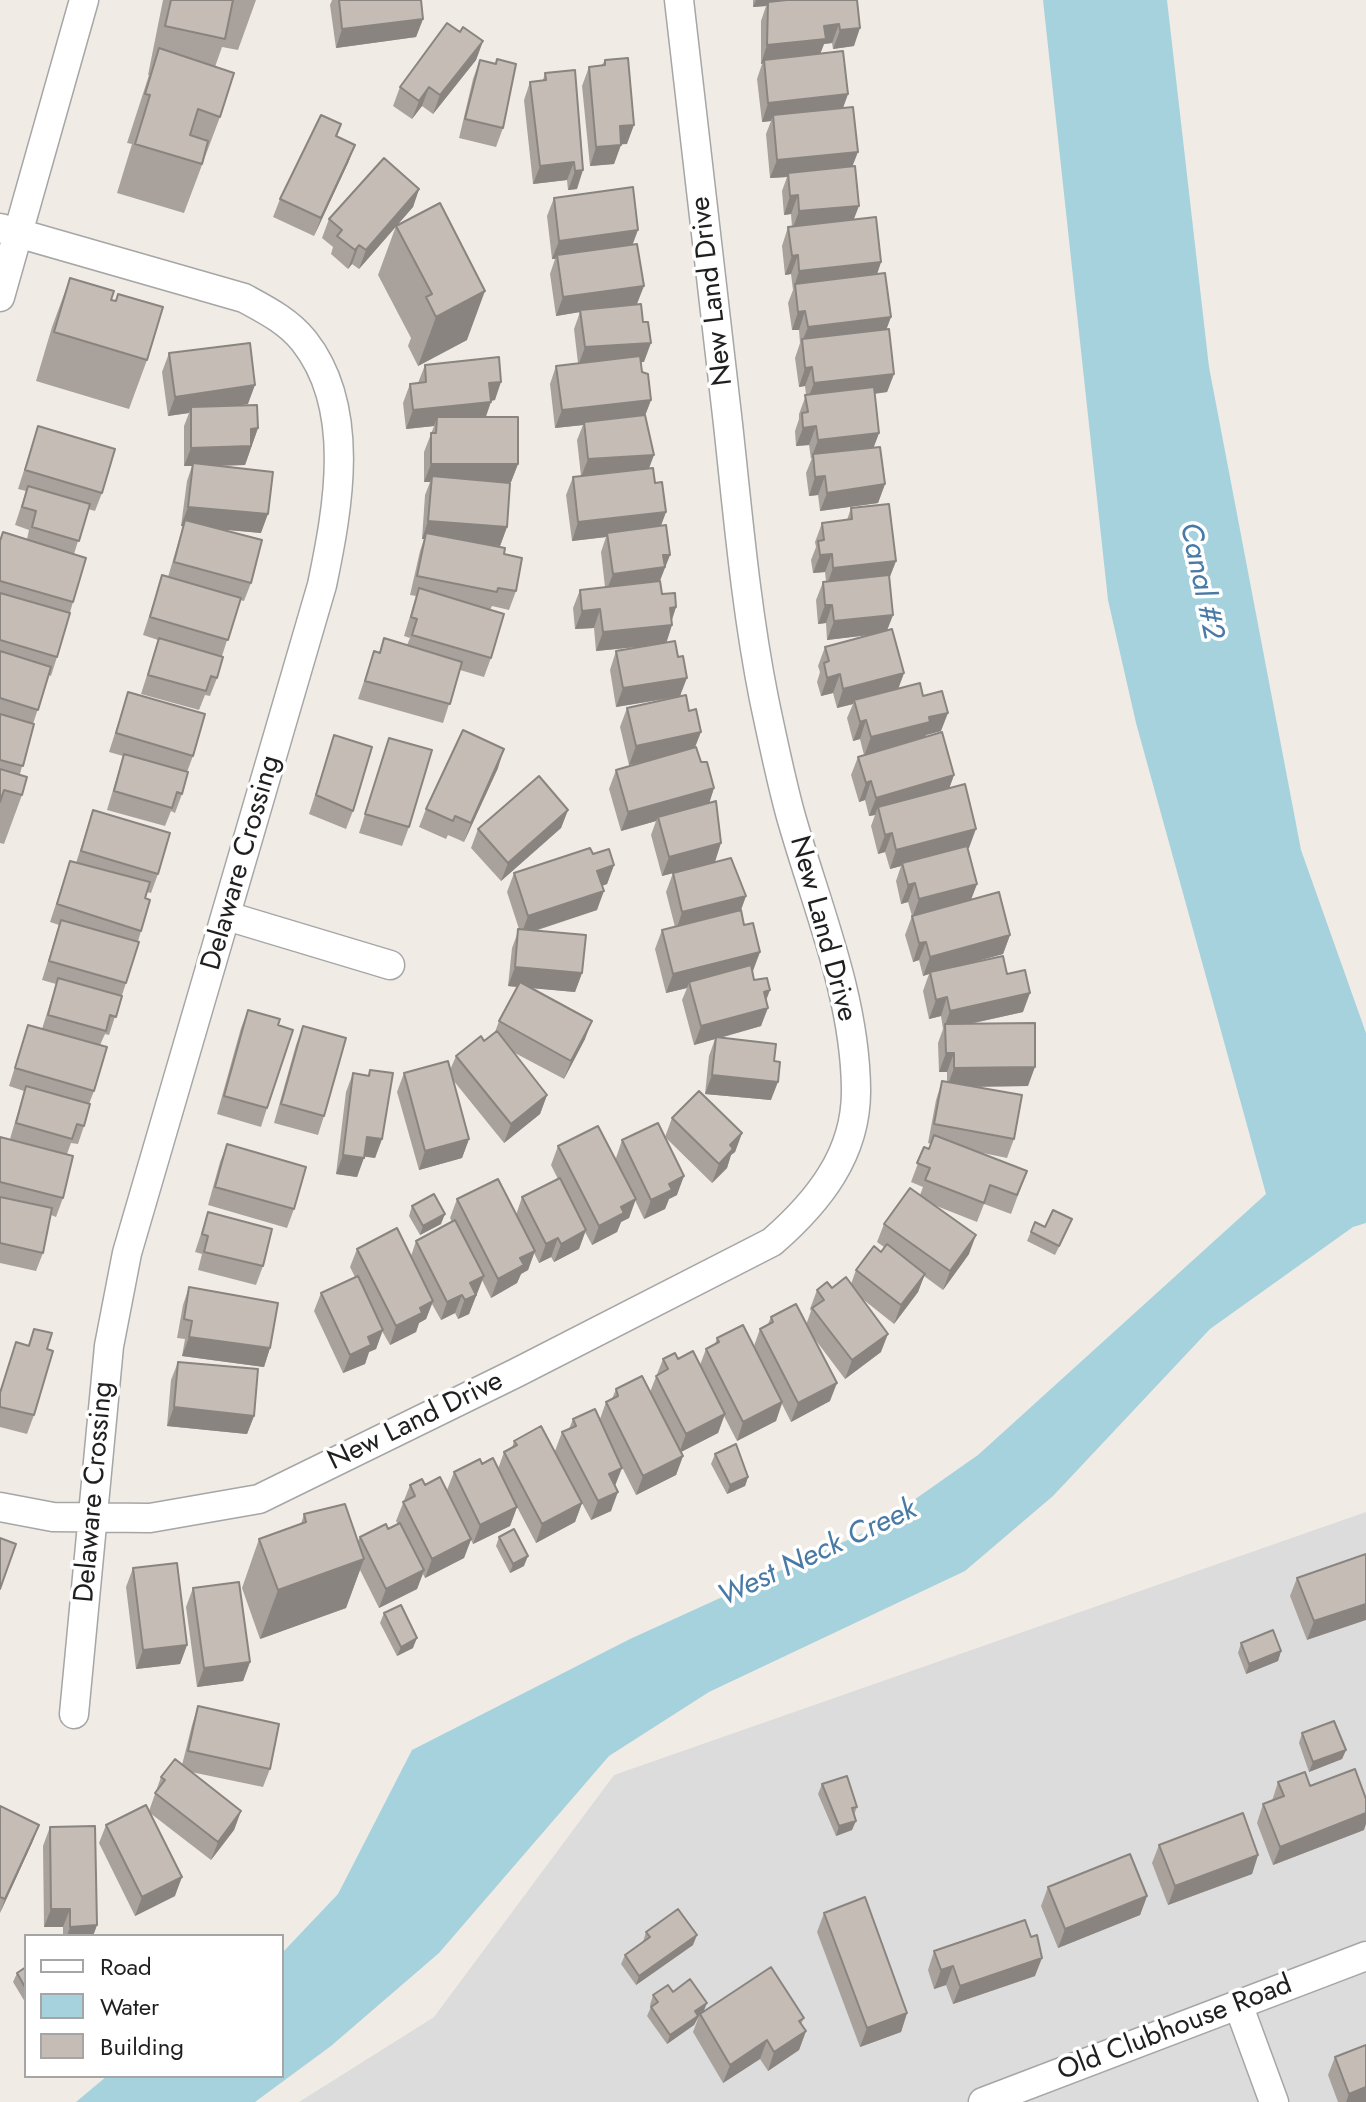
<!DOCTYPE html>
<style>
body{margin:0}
#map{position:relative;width:1366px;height:2102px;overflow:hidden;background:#f0ece5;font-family:Jost,sans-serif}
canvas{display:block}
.legend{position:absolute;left:24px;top:1934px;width:260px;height:144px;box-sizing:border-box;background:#fff;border:2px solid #a5a5a5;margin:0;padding:10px 14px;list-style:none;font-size:24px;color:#1f1f1f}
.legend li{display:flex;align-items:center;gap:16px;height:40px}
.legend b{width:40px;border:2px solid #a5a5a5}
</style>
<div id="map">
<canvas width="1366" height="2102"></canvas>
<ul class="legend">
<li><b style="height:10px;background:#fff"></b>Road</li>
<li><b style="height:22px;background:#a6d2dd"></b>Water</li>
<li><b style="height:22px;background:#c4bcb5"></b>Building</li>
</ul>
</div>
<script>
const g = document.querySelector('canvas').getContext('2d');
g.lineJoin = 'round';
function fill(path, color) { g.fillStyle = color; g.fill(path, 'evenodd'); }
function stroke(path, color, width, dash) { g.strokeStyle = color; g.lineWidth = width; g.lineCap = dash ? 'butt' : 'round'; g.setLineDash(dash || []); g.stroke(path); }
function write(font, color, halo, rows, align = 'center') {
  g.font = font + ' Jost,sans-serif'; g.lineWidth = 7; g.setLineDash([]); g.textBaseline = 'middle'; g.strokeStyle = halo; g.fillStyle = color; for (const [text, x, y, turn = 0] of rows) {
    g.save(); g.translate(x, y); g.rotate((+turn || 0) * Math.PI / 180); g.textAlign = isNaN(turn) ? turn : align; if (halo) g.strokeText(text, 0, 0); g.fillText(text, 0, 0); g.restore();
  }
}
const residential = new Path2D(`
 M1366,1512V2102H299L434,2017L614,1775Z`);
const water = new Path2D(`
 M1043,0H1167L1209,367L1301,850L1366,1033V1223L1353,1227L1210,1329L1053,1496L965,1571L709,1692L609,1756L439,1953L331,2046L255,2102H76L107,2076H282V1953L338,1894L412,1750L630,1639L874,1528L978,1455L1266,1194L1136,723L1108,600Z`);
const street = new Path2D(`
 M0,228L244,298C266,310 288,321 304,341C357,408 338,508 322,585L127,1253L109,1346L74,1714
 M0,297L84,0
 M227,916L390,965
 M0,1507L53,1517L150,1518L259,1499L516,1373L772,1242C818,1202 857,1154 856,1089C855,994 815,903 790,813C780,776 772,737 764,699C746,609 738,516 728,424C712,283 695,141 679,0
 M1238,2004L1274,2102
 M983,2102L1366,1956`);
const wall = new Path2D(`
 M163,0H256L238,50L222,47L215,67L220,117L184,213L117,193L132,144L127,143L149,75H148Z
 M332,0H421L423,19L416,37L336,48L330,5Z
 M753,0H857L854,46L833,49L832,43L824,44L820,54L848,94L843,108L852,167L854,219L881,262L877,274L891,317L886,329L894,374L887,392L875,394L879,433L873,448L885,484L878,503L820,511L818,495L809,496L806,473L812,458L811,459L809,445L796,446L795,431L799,419V414L806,395L805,386L799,387L795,358L800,343L799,330H792L788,303L793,290L791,274L785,275L782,246L788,227H792L791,214L784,215L782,191L787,177L770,178L766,134L771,121L762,122L757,79L762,64H761V21L766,6L753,7Z
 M460,32L483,41L476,60L433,114L422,106L412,119L393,106L400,87Z
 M497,59L503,128L496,147L459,138L473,79L480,60L495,64Z
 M605,60L627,144H621L614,164L590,166L582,86L589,67L602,65Z
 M575,70L577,189L568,190L567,180L533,184L524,100L530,82L543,80L545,73Z
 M341,124L337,136L355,145L348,163L314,236L273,217L280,199Z
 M419,189L413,207L359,269L352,264L348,269L331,254L333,247L322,238L329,219Z
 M554,198L633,244L637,304L644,362H641L642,372L651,400L645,416L649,468L666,512L661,526L670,555L659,581L662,594L676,607L672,620V625L666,642L695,747L714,788L709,803L715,862L662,876L651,835L656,821L621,831L609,789L616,770L650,760L629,765L620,727L627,708L672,698L616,707L610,670L616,651L646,646L596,651L594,628L575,629L573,608L580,590L605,587L601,552L606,537L572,541L566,495L573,477L581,476L577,440L583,425L555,428L550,384L556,366L578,363L574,329L580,312L556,316L550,274L555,259H552L547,216Z
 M396,226L467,340L418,366L408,346L411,338L378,275Z
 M70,278L111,300L147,360L129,409L36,381L52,327Z
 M169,353L248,404L235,406L258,428L245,465L219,466L261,533L221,529L251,583L244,601L240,600L222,656L217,678L210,696L205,695L199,710L141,694L158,640L143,635L162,575L168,577L183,526H181L187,481L192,466H184V426L189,413L168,416L162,372Z
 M425,365L495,400L491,401L486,417L518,464L511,482H498L507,527L500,546L488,545L504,554L516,591L509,610L492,606L490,610L491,658L484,677L460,670L443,723L358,699L374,651L379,653L384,638L407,645L410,638L404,636L416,596L410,595L420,551L424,539H422L425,495L430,482H424V452L434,426L406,429L403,403L410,384L418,383Z
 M38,426L102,493L95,511L88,509L74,554L73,602L57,657L51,676L49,675L33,724L20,774L22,795L4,844L0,843V539H27L29,530L15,525L26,491L18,489Z
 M851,508L896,561L889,579L893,615L887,630L904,673L898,689L923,696L941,731L926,735L925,737L954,775L949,789L969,848H968L977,884L971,900L1010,935L1003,954L961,965L1007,974L1023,1012L970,1024L1028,1086L973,1087L1014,1139L1007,1158L978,1152L1027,1171L1011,1214L984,1204L977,1222L934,1205L969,1254L943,1290L924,1276L918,1292L894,1324L860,1297L881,1352L845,1379L811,1334L830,1401L791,1422L782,1404L776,1421L737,1441L724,1416L718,1433L681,1452L683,1456L676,1475L636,1495L615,1453V1487L611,1511L591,1520L582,1503L575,1522L536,1543L517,1507L510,1526L473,1544L471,1540L464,1558L425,1578L423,1574L417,1589L379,1608L360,1570L346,1608L260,1639L242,1588L259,1539L301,1524L304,1514L358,1541L360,1537L388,1529L398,1524L396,1521L410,1485H425L447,1490L454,1472L482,1464L498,1469L504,1452L512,1448L514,1441L555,1451L562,1432L569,1429L573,1419H600L606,1402L612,1399L616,1389L650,1392L663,1359H678L700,1365L706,1349L715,1344L717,1338L754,1346L760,1329L768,1324L771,1317L806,1325L811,1311L810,1309L817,1290L851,1284L856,1270L881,1252L884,1247L877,1242L884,1224L920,1195L923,1187L911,1182L924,1147L929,1149L931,1144L928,1143L936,1100L942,1081L947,1082V1072H939L938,1043L943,1029L941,1016L929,1019L923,991L929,974L923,976L919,960L913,962L905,935L912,916L908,902L901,904L896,881L901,866L890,869L885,852L878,854L871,826L875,815L869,816L865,800L859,802L851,775L858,757L864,755L860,739L853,741L847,718L853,704L837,708L833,693L821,696L817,682L820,672L818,666L825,647L868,635L827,640L826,623L818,624L816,600L823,582L826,581L825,572L813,573L811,560L816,547L815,542L822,523L847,520Z
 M128,692L193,756L187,772L182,794L175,813L171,811L165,826L107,810L123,756L109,752Z
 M334,735L353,811L346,829L309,814Z
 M389,738L409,827L402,846L359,833Z
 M498,768L464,842L448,835L446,839L419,827L426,809Z
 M93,810L158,874L151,893L147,892L141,931L126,983L109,1035L105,1034L100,1045L94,1091L89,1104L84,1126L78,1144L71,1143L67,1154L63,1198L56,1217L51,1215L43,1253L36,1271L0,1263V1137L10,1139L24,1091L9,1086L28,1025L42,1029L56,984L42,980L59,925L50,922L70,861L76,863Z
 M568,810L561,828L501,881L471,848L478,829Z
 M593,854L614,865L607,884L602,886L597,910L535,931L582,973L575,992L532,988L585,1039L564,1079L513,1052L547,1095L540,1114L504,1143L453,1080L469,1139L462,1158L419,1170L397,1092L404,1073L450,1070L456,1056L484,1041L495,1032L499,1021L517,987L508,986L512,948L519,929L507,892L514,873Z
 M673,873L746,896L741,910L744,925L760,952L752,971L754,980L766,1001L761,1026L720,1038L771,1100L705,1094L709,1056L715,1039L694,1045L682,1000L687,988L666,993L655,949L662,930L675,927L666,892Z
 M248,1010L278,1025L267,1108L261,1127L217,1114L241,1028Z
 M303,1026L324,1116L318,1135L274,1123L296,1045Z
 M370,1070L382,1139L375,1158L364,1156L357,1177L336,1174L346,1092L353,1073L368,1075Z
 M672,1118L742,1133L735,1152L731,1155L727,1168L712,1183L665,1137Z
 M622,1140L677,1195L669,1199L665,1209L644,1219L635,1200L629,1218L621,1222L617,1232L592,1245L585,1232L579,1249L554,1262L551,1257L539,1263L534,1253L528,1270L521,1274L517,1283L491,1298L482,1280L469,1314L458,1319L455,1313L441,1320L432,1304L426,1319L419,1323L416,1332L390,1345L382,1331L376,1349L369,1352L365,1364L343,1373L314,1311L321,1293L355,1277L350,1267L357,1249L411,1256L416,1241L452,1222L450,1218L457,1199L516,1215L522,1197L558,1179L551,1165L558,1146L616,1158Z
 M227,1144L294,1209L287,1228L208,1205L220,1162Z
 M412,1206L441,1224L420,1235L409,1216Z
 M208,1212L263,1266L256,1285L198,1270L202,1254L195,1252Z
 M1035,1222L1045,1227L1068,1229L1055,1255L1027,1241Z
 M189,1287L270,1348L264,1367L182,1356L185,1339L177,1338L183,1305Z
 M34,1329L47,1349L34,1415L27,1434L0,1427V1390L16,1342L28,1345Z
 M178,1362L254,1416L247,1434L167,1426L171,1380Z
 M715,1454L748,1477L745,1486L727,1494L711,1464Z
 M499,1537L524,1566L510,1573L496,1546Z
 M1366,1554L1307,1640L1290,1596L1297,1578Z
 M133,1568L187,1645L180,1664L136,1669L126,1587Z
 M193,1588L250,1662L243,1681L197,1687L186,1607Z
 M384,1613L413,1648L397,1656L380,1623Z
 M1241,1643L1281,1651L1278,1661L1246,1674L1238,1653Z
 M198,1706L270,1769L263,1787L191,1772L241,1811L234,1830L211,1860L150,1813L175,1896L135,1916L99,1843L106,1825L149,1811L161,1777L182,1765L192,1725Z
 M1302,1733L1346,1750L1342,1759L1309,1772L1299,1743Z
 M1278,1782L1310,1786L1364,1830L1273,1865L1257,1823L1263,1804L1272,1801Z
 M822,1784L857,1807L854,1815L852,1830L836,1836L818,1794Z
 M0,1806L39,1825L32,1843L0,1913Z
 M50,1827L97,1925L93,1936H63V1927H44L43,1846Z
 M1159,1845L1258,1855L1252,1874L1168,1905L1152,1863Z
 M1048,1887L1147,1896L1140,1915L1058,1948L1041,1906Z
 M824,1913L907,2013L901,2032L860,2047L817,1932Z
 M646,1932L693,1945L636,1985L621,1964L625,1955L643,1942Z
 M934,1951L1035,1976L953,2004L946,1985L934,1989L928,1970Z
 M26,1967V2001L25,2002L13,1982L17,1973Z
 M673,1992L704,2011L804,2018L801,2024L806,2031L799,2050L768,2071L760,2059L723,2083L693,2032L699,2016L694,2025L667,2044L647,2016L651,2007L650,2005L653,1995Z
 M1335,2057L1366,2102H1338L1328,2075Z`);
const shadedWall = new Path2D(`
 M756,0H814L768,2L766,6L753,7Z
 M423,19L416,37L336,48L342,29Z
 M839,24L832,43L824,44L819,57L764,60L762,64H761L767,45L824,26Z
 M860,28L854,46L833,49L840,30Z
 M483,41L476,60L433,114L440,95Z
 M429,87L422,106L412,119L419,101Z
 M848,94L841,113L773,115L771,121L762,122L768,103Z
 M634,125L627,144L613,145L620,126Z
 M355,145L348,163L314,236L321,218Z
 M621,145L614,164L590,166L596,147Z
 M858,152L851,170L788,173L787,177L770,178L777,160Z
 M574,162L567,180L533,184L540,166Z
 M583,170L577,189L568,190L575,171Z
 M419,189L413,207L359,269L366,250Z
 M798,195L791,214L784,215L790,196Z
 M859,206L852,224L792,230L799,211Z
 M638,230L631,249L557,255L555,259H552L559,241Z
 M359,245L352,264L348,269L355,250Z
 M798,255L791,274L785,275L792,256Z
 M881,262L875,280L795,284L793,290L799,271Z
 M644,286L637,304L580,310V312L556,316L563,297Z
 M485,291L467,340L418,366L436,317Z
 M805,311L799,330H792L798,312Z
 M891,317L884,336L802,342L808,327Z
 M651,343L644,362L578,366L585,347Z
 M812,367L805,386L799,387L805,368Z
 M894,374L887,392L807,401L814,383Z
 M501,382L495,400L482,402L489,383Z
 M255,385L248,404L191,412V407L189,413L168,416L175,397Z
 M651,400L644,418L584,422L583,425L555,428L562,410Z
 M491,402L484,421L437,417L434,426L406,429L413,410Z
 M816,426L809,445L796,446L803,428Z
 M258,428L245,465L193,466V463L192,466H184L191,448L251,429Z
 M879,433L872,452L813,454L811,459L818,440Z
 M654,455L647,474L581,477L588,459Z
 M431,464H518L511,482H431L432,476L430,482H424Z
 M825,476L818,495L809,496L815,477Z
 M885,484L878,503L820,511L827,493Z
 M188,507L268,514L261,533L181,526Z
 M666,512L659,530L607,533L606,537L572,541L578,522Z
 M428,521L507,527L500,546L425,540L426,533L424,539H422Z
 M832,554L825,572L813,573L820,555Z
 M663,555H670L658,586L606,592L613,574Z
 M896,561L889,579L826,587L833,568Z
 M825,605H832L826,623L818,624Z
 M676,607L670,625H672L666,644L596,651L603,632L670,608Z
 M600,609L594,628L575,629L582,611Z
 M893,615L886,633L827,640L834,621Z
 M904,673L897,692L854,700L853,704L837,708L843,689Z
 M840,674L833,693L821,696L827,678Z
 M687,678L680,696L616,707L623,688Z
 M948,713L941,731L926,735L924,741L864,756L871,737L929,717Z
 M866,720L860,739L853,741L860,722Z
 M701,732L694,750L629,765L636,746Z
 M504,749L498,768L464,842L471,823Z
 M954,775L947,794L878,807L875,815L869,816L876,798Z
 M871,781L865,800L859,802L866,783Z
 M714,788L708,807L658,817L656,821L621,831L628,812Z
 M568,810L561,828L501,881L508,863Z
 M976,829L969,848L903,865L902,863L901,866L890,869L896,850Z
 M892,833L885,852L878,854L885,835Z
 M721,843L715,862L662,876L669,857Z
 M614,865L607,884L590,890L597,871Z
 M915,883L908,902L901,904L908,885Z
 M977,884L970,902L912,918L919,899Z
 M604,891L597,910L521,935L528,916Z
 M746,896L739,915L676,931L682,912Z
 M1010,935L1003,954L930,974V972L929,974L923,976L930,957Z
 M926,942L919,960L913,962L919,943Z
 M760,952L753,971L690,987L689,982L687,988L666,993L673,974Z
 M515,967L582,973L575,992L508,986Z
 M770,990L763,1009L764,992Z
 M1030,993L1023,1012L945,1029V1025L950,1011Z
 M947,997L941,1016L929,1019L936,1000Z
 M768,1008L761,1026L694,1045L701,1026Z
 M592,1021L585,1039L564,1079L571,1061Z
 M946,1053H954L947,1072H939Z
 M1035,1067L1028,1086L947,1087L954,1068Z
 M712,1075L778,1082L771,1100L705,1094Z
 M547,1095L540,1114L504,1143L511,1124Z
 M742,1133L735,1152L731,1155L727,1168L712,1183L719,1164L730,1145Z
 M367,1137L382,1139L375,1158L360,1156Z
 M469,1139L462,1158L419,1170L425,1151Z
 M343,1155L364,1158L357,1177L336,1174Z
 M684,1176L677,1195L669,1199L665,1209L644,1219L651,1200L669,1184Z
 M636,1199L629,1218L621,1222L617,1232L592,1245L599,1226L621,1207Z
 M445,1214L441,1224L420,1235L423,1226Z
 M586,1230L579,1249L554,1262L561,1244Z
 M976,1235L969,1254L943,1290L950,1271Z
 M558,1238L551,1257L539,1263L546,1244Z
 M535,1251L528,1270L521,1274L517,1283L491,1298L498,1279L520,1258Z
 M925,1274L918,1292L894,1324L901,1305Z
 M484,1276L469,1314L458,1319L470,1283Z
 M462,1295L455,1313L441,1320L447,1302Z
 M433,1301L426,1319L419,1323L416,1332L390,1345L396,1326L420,1308Z
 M383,1330L376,1349L369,1352L365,1364L343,1373L350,1355L368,1337Z
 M888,1334L881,1352L845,1379L852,1360Z
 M189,1337L270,1348L264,1367L182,1356Z
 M837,1383L830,1401L791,1422L798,1403Z
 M782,1402L776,1421L737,1441L743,1422Z
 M174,1407L254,1416L247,1434L167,1426Z
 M725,1414L718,1433L679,1453L686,1434Z
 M683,1456L676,1475L636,1495L643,1476Z
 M622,1468L615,1486L609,1474Z
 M748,1477L745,1486L727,1494L730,1485Z
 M618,1492L611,1511L591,1520L598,1501Z
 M582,1503L575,1522L536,1543L542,1524Z
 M517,1507L510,1526L473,1544L480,1525Z
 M471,1539L464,1558L425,1578L432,1559Z
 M528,1556L524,1566L510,1573L513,1564Z
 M364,1559L346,1608L260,1639L278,1590Z
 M424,1570L417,1589L379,1608L386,1589Z
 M1366,1604V1620L1307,1640L1314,1621Z
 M417,1638L413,1648L397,1656L401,1647Z
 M187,1645L180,1664L136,1669L143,1650Z
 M1281,1651L1278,1661L1246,1674L1249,1664Z
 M250,1662L243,1681L197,1687L204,1668Z
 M1346,1750L1342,1759L1309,1772L1313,1762Z
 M241,1811L234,1830L211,1860L218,1842Z
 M1366,1813V1824L1364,1830L1273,1865L1280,1847Z
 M856,1821L852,1830L836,1836L839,1826Z
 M39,1825L32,1843L0,1913L5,1899Z
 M1258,1855L1252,1874L1168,1905L1175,1886Z
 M182,1877L175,1896L135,1916L142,1897Z
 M1147,1896L1140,1915L1058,1948L1065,1929Z
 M51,1909H70L63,1927H44Z
 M97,1925L93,1936H67L70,1927Z
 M697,1935L693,1945L636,1985L639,1976Z
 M1042,1958L1035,1976L953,2004L960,1986Z
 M953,1966L946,1985L934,1989L941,1970Z
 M707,2003L703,2013L700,2014L694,2025L667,2044L670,2035L695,2011Z
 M907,2013L901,2032L860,2047L867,2028Z
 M806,2031L799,2050L768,2071L774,2052Z
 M767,2040L760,2059L723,2083L730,2065Z
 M1366,2087V2102H1346L1349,2094Z`);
const building = new Path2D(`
 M171,0H233L225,39L165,26Z
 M339,0H421L423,19L342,29Z
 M787,0H857L860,28L840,30L839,24L824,26L826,39L767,45L768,2Z
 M447,23L460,32L463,27L483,41L440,95L429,87L419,101L400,87Z
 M159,48L234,73L220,117L198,109L190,135L208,141L202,164L135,144L150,95L145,94Z
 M843,51L848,94L768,103L764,60Z
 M628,58L634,125L620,126L621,145L596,147L589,67L605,65V60Z
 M497,59L516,64L503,128L465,119L480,60L496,64Z
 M575,70L583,170L575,171L574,162L540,166L530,82L546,80L545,73Z
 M853,107L858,152L777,160L773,115Z
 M321,115L341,124L336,136L355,145L321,218L280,199Z
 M384,158L419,189L366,250L359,245L355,250L337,236L342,230L329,219Z
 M855,166L859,206L799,211L798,195L790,196L788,173Z
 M633,187L638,230L559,241L554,198Z
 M440,203L485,291L436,317L426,297L432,294L396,226Z
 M876,217L881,262L799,271L798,255L792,256L788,227Z
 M637,244L644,286L563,297L557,255Z
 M885,273L891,317L808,327L805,311L798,312L795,284Z
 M70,278L114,291L111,300L116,301L118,294L163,307L147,360L54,332Z
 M641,304L643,322H648L651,343L585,347L580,310Z
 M889,329L894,374L814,383L812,367L805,368L802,339Z
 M250,343L255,385L175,397L169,353Z
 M640,356L642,372L648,374L651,400L562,410L556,366Z
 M499,357L501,382L489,383L491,402L413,410L410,384L426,382L425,365Z
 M874,387L879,433L818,440L816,426L803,428L802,413L808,412L805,395Z
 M257,405L258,428L251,429V446L191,448V407Z
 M645,415L654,455L588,459L584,422Z
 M437,417H518V464H431V433H436Z
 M38,426L115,449L102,493L25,470Z
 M880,447L885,484L827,493L825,476L815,477L813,454Z
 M193,463L273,472L268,514L188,507Z
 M653,468L655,483L662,482L666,512L578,522L573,477Z
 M432,476L510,483L507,527L428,521Z
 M28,486L90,504L79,541L32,527L36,511L22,507Z
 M889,504L896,561L833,568L832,554L820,555L818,541L824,540L822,523L852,519L851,508Z
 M185,520L262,540L251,583L174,562Z
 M666,525L670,555H663L665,567L613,574L607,533Z
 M3,532L86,558L73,602L0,581V541Z
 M426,533L505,548L504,554L522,558L516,591L498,588L497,592L417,576Z
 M162,575L241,598L228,640L150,617Z
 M889,575L893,615L834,621L832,605H825L823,582Z
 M660,581L662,594L675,593L676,607L670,608L672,625L603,632L600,609L582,611L580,590Z
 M419,588L504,614L491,658L412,635L417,619L411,617Z
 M0,593L70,613L57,657L0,640Z
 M892,629L904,673L843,689L840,674L827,678L824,663L829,661L825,647Z
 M159,638L223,657L217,678L211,676L206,691L148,675Z
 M384,638L462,662L450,704L365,681L374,651L380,653Z
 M675,641L678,657L683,656L687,678L623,688L616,651Z
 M0,651L51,667L38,710L0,698Z
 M920,683L923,696L942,691L948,713L929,717L930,722L871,737L866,720L860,722L854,700Z
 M128,692L205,714L193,756L116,733Z
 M686,695L689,711L696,709L701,732L636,746L627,708Z
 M0,714L34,724L23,766L0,760Z
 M463,730L504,749L471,823L455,816L453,821L426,809Z
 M942,732L954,775L876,798L871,781L866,783L858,757Z
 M334,735L372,747L353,811L316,795Z
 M389,738L432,750L409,827L365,814Z
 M696,747L701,762H707L714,788L628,812L616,770Z
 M124,754L188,772L182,794L177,792L172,808L114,791Z
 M0,769L27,777L22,795L4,790L0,802Z
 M539,776L568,810L508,863L478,829Z
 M965,784L976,829L896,850L892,833L885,835L878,807Z
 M716,801L721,843L669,857L658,817Z
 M93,810L170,833L158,874L81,851Z
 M967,846L977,884L919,899L915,883L908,885L902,863Z
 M590,848L593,854L609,849L614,865L597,871L604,891L528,916L514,873Z
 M731,858L746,896L682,912L673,873Z
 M70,861L150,882L145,898L150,900L141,931L57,904Z
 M999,892L1010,935L930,957L926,942L919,943L912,916Z
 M741,910L744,925L753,923L760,952L673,974L662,930Z
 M61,920L139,942L126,983L49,961Z
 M518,929L586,935L582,973L515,967Z
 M1003,956L1007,974L1025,970L1030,993L950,1011L947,997L936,1000L930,972Z
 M751,965L754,980L767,978L770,990L764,992L768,1008L701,1026L689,982Z
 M58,978L122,996L116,1017L110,1015L106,1031L48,1015Z
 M520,982L592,1021L571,1061L499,1021Z
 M248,1010L280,1019L278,1025L293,1030L267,1108L224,1096Z
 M1035,1023V1067L954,1068V1053H946L945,1024Z
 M28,1025L107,1047L94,1091L15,1068Z
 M303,1026L346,1038L324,1116L281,1104Z
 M497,1031L547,1095L511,1124L456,1056L481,1036L484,1041Z
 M716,1037L776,1044L774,1061L780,1062L778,1082L712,1075Z
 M448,1061L469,1139L425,1151L404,1073Z
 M370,1070L393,1073L382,1139L367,1137L364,1158L343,1155L353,1073L369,1076Z
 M942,1081L1022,1095L1014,1139L934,1124Z
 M26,1086L90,1104L84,1126L77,1124L72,1139L16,1123Z
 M699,1091L742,1133L730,1145L733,1149L719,1164L672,1118Z
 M658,1123L684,1176L669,1184L672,1190L651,1200L622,1140Z
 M598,1126L636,1199L621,1207L624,1213L599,1226L558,1146Z
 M934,1135L1027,1171L1017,1195L990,1185L984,1203L925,1180L930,1168L917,1163L924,1147L929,1149Z
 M0,1137L73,1156L63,1198L0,1182Z
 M227,1144L306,1167L294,1209L215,1187Z
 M560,1178L586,1230L561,1244L558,1238L546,1244L522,1197Z
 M498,1179L535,1251L520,1258L524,1265L498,1279L457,1199Z
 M910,1188L976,1235L950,1271L884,1224Z
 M434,1194L445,1214L423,1226L412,1206Z
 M0,1197L52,1208L43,1253L0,1243Z
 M1053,1210L1072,1219L1059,1246L1031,1232L1035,1222L1045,1227Z
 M208,1212L272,1229L263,1266L204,1252L208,1236L202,1234Z
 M455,1220L484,1276L470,1283L476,1295L465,1300L462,1295L447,1302L416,1241Z
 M397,1228L433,1301L420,1308L422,1313L396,1326L357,1249Z
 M887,1244L925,1274L901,1305L856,1270L874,1246L881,1252Z
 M358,1276L383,1330L368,1337L371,1345L350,1355L321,1293Z
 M846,1277L888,1334L852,1360L812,1308L824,1300L817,1290L827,1282L832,1288Z
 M189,1287L278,1303L270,1348L189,1337L192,1321L184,1319Z
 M796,1304L837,1383L798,1403L760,1329L773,1322L771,1317Z
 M743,1325L782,1402L743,1422L706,1349L719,1342L717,1338Z
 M34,1329L52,1333L47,1349L53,1351L34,1415L0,1407V1393L16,1342L29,1346Z
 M693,1351L725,1414L686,1434L656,1376L668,1369L663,1359L675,1353L678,1359Z
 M178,1362L258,1369L254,1416L174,1407Z
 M642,1376L683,1456L643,1476L606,1402L618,1396L616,1389Z
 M595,1409L622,1468L609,1474L618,1492L598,1501L562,1432L576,1426L573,1419Z
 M541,1426L582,1503L542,1524L504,1452L517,1445L514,1441Z
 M736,1444L748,1477L730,1485L715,1454Z
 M493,1458L517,1507L480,1525L454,1472L480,1459L482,1464Z
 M440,1477L471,1539L432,1559L403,1502L415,1496L410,1485L422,1479L425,1485Z
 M345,1504L364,1559L278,1590L259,1539L306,1522L304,1514Z
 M400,1523L424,1570L386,1589L360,1537L386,1524L388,1529Z
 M514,1529L528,1556L513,1564L499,1537Z
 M0,1538L16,1544L0,1589Z
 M1366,1554V1604L1314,1621L1297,1578Z
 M177,1563L187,1645L143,1650L133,1568Z
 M239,1582L250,1662L204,1668L193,1588Z
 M401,1605L417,1638L401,1647L384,1613Z
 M1273,1630L1281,1651L1249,1664L1241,1643Z
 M198,1706L279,1724L270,1769L188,1751Z
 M1334,1721L1346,1750L1313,1762L1302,1733Z
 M175,1759L241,1811L218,1842L155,1793L165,1780L161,1777Z
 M1355,1769L1366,1799V1813L1280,1847L1263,1804L1284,1796L1278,1782L1305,1772L1310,1786Z
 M847,1776L857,1807L852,1808L856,1821L839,1826L822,1784Z
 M146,1805L182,1877L142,1897L106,1825Z
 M0,1806L39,1825L5,1899L0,1897Z
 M1243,1813L1258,1855L1175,1886L1159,1845Z
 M95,1826L97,1925L70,1927V1909H51L50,1827Z
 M1130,1854L1147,1896L1065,1929L1048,1887Z
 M865,1897L907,2013L867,2028L824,1913Z
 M678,1909L697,1935L639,1976L625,1955L650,1937L646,1932Z
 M1025,1920L1031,1937L1037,1935L1042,1958L960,1986L953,1966L941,1970L934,1951Z
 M26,1967V1989L17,1973Z
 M771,1967L804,2018L799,2021L806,2031L774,2052L767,2040L730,2065L700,2014Z
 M690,1979L707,2003L695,2011L698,2016L670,2035L651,2007L658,2002L653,1995L668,1985L673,1992Z
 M1366,2045V2087L1349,2094L1335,2057Z`);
const streetNames = [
 ["New Land Drive",713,291,-97],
 ["Delaware Crossing",242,863,-74],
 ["New Land Drive",822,929,75],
 ["New Land Drive",416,1422,-26],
 ["Delaware Crossing",95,1492,-85],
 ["Old Clubhouse Road",1175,2029,-21]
];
const waterNames = [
 ["Canal #2",1200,581,78],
 ["West Neck Creek",818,1554,-25]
];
fill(residential, '#dddcdc');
fill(water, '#a6d2dd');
stroke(street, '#a6a6a6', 31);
stroke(street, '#fff', 28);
fill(wall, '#a9a29c');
fill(shadedWall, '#89847f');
fill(building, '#c4bcb5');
stroke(building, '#89847f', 2);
write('28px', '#1f1f1f', '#fff', streetNames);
write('italic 30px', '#497aa6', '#fff', waterNames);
</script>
